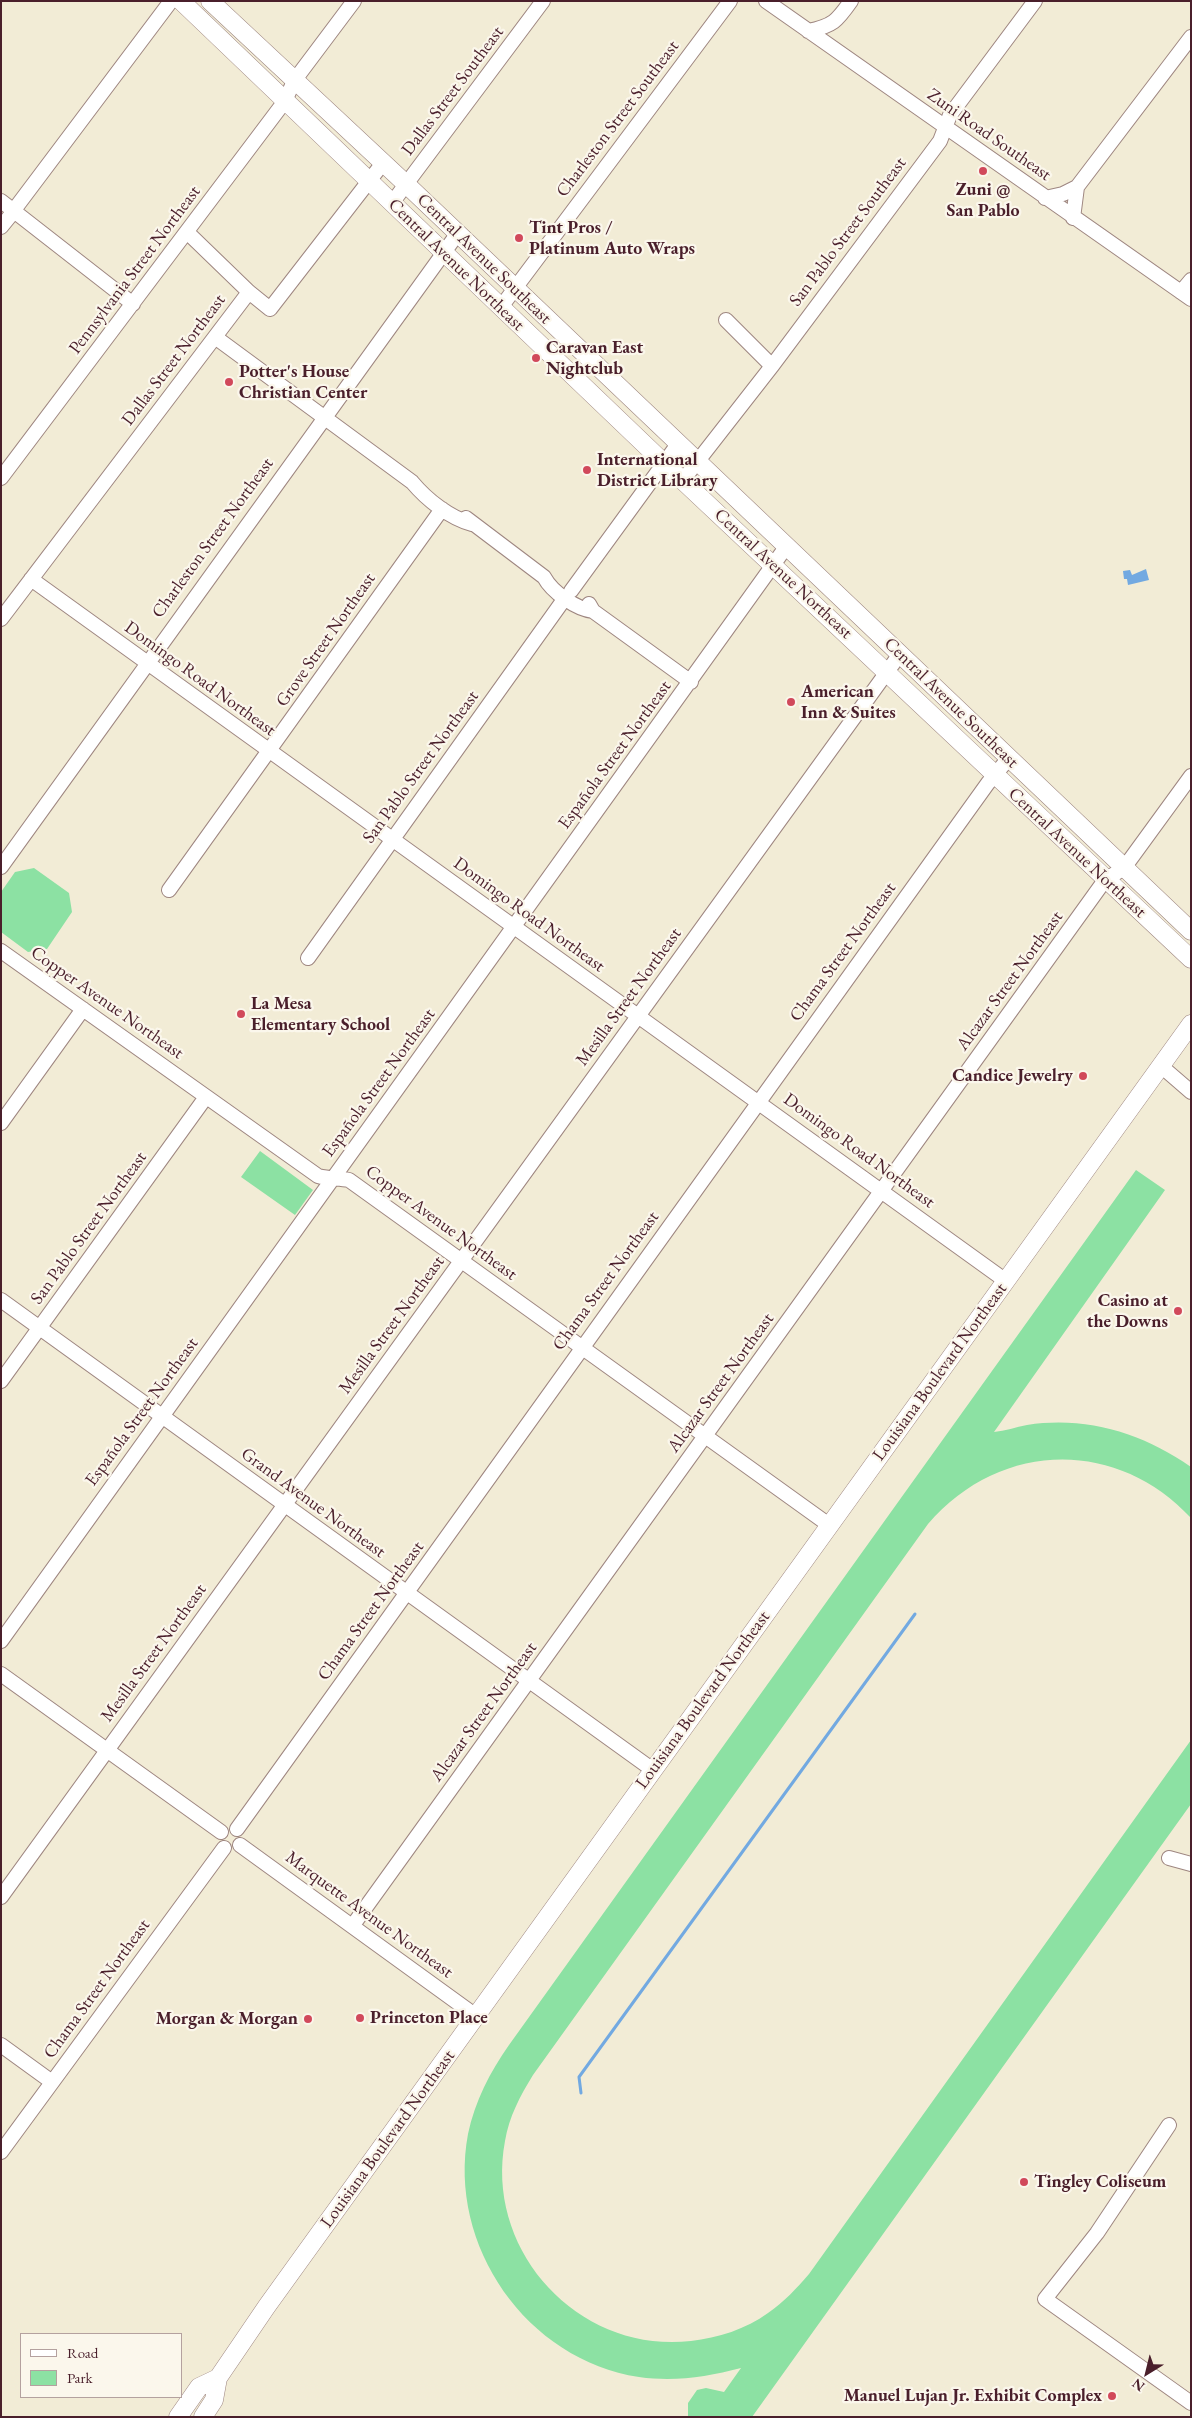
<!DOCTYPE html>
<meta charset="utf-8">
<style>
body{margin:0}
#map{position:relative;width:1192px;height:2418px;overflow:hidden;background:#f2ecd6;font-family:"EB Garamond",serif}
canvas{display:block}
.frame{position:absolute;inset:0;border:2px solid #4a1f2b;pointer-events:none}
.legend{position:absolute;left:20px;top:2333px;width:162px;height:65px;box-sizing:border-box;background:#fbf7ec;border:1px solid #b4a19f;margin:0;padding:6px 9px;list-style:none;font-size:15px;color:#4a1f2b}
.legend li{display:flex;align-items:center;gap:10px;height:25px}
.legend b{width:25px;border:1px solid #b4a19f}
.north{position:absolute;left:1122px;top:2348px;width:50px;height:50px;-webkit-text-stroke:4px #fbf7ec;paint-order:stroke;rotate:216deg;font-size:14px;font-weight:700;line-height:20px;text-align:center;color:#4a1f2b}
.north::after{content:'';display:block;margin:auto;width:18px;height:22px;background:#4a1f2b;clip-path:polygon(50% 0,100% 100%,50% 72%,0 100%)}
</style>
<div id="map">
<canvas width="1192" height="2418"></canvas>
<div class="frame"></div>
<ul class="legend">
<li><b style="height:6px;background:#fff"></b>Road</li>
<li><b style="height:14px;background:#8ce1a3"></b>Park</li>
</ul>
<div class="north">N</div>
</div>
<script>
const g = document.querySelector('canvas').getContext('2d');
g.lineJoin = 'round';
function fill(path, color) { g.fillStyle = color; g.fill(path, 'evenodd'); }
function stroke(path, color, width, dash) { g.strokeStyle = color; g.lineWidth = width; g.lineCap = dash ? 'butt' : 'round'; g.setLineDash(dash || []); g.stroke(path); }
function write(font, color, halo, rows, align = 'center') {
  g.font = font + ' "EB Garamond",serif'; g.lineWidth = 4.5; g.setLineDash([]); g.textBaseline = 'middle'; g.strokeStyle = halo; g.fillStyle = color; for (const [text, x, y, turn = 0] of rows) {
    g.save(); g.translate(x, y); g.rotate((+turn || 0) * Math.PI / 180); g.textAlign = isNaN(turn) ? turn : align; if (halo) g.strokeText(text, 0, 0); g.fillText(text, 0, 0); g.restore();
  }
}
const green = new Path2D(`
 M34,868L69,893L72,912L47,949L28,952L1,932V892L15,872Z
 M260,1151L313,1190L295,1215L241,1177Z
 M1136,1170L1165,1190L994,1432C1005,1431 1016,1427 1027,1425C1087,1416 1142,1433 1191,1467V1518C1116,1437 999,1441 928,1524L533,2075C520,2096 509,2117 505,2141C484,2252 580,2354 691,2341C718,2338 746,2329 768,2313C784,2302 797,2288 809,2274L1191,1740V1804L752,2417H688V2403L697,2390L706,2388L724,2392L741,2368C707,2377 674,2382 639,2377C527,2360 447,2246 468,2134C475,2101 490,2072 509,2045Z`);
const water = new Path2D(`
 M1146,569L1149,580L1128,585L1127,579H1124L1123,571L1130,570L1132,575Z`);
const stream = new Path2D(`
 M581,2093L579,2077L915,1614`);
const minor = new Path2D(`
 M766,1L1191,299
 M808,31C833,26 837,21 851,1
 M1045,198L1063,194L1077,187L1191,37
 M1,201L133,304
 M392,203L543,1
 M14,210L171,1
 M1073,218L1077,187
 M1,227L10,216
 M188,233L249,292L270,309L383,163
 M1181,292L1191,280
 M501,307L730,1
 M726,320L772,366
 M215,337L412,482C427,500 450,518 472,524
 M1,478L285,101L294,81L354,1
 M683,480L772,366L940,141L950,115L1035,1
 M466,518L544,577C552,592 576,609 593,611
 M31,579L1006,1281
 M571,591L678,444
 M589,604L593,611L691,682
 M1,619L249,292
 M1,867L458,233
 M169,890L442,509
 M1,951L318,1176C329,1179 338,1178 349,1180L829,1525
 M308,958L565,598
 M1161,1066L1191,1092
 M1,1123L83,1009
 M1,1300L653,1770
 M1,1381L206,1097
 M1,1641L786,547
 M1,1674L221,1832
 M237,1829L988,783L1009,758
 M240,1845L476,2016
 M1169,1858L1191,1864
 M1,1897L900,654
 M353,1925L1105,880L1124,868L1191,776
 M1,2045L52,2082
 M1169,2125L1097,2233L1045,2299L1191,2403
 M1,2152L224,1848`);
const major = new Path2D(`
 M181,1L664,463L1191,959
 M210,1L406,184L1191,931
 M178,2417L199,2387L218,2378
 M203,2417L214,2400L218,2378L267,2306L1191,1024`);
const markers = [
 [983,171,5,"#d1495b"],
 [519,238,5,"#d1495b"],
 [536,358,5,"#d1495b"],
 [229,382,5,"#d1495b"],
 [587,470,5,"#d1495b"],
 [791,702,5,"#d1495b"],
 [241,1014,5,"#d1495b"],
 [1083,1076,5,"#d1495b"],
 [1178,1311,5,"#d1495b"],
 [360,2018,5,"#d1495b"],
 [308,2019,5,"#d1495b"],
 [1024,2182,5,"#d1495b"],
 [1112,2396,5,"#d1495b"]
];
const streetNames = [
 ["Dallas Street Southeast",453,91,-53],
 ["Charleston Street Southeast",618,119,-53],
 ["Zuni Road Southeast",989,135,35],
 ["San Pablo Street Southeast",848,232,-53],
 ["Central Avenue Southeast",484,259,44],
 ["Central Avenue Northeast",456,265,44],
 ["Pennsylvania Street Northeast",135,270,-53],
 ["Dallas Street Northeast",174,360,-53],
 ["Charleston Street Northeast",213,538,-54],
 ["Central Avenue Northeast",783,574,43],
 ["Grove Street Northeast",326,640,-55],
 ["Domingo Road Northeast",200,679,36],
 ["Central Avenue Southeast",951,703,44],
 ["Española Street Northeast",615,755,-54],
 ["San Pablo Street Northeast",421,767,-54],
 ["Central Avenue Northeast",1077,853,43],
 ["Domingo Road Northeast",529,915,36],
 ["Chama Street Northeast",843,952,-54],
 ["Alcazar Street Northeast",1010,981,-54],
 ["Mesilla Street Northeast",629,997,-54],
 ["Copper Avenue Northeast",107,1003,35],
 ["Española Street Northeast",379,1083,-54],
 ["Domingo Road Northeast",859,1151,36],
 ["Copper Avenue Northeast",441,1223,36],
 ["San Pablo Street Northeast",89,1228,-54],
 ["Chama Street Northeast",606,1281,-54],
 ["Mesilla Street Northeast",392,1325,-54],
 ["Louisiana Boulevard Northeast",940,1372,-54],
 ["Alcazar Street Northeast",721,1383,-54],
 ["Española Street Northeast",142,1412,-54],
 ["Grand Avenue Northeast",313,1503,36],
 ["Chama Street Northeast",371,1611,-54],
 ["Mesilla Street Northeast",154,1653,-54],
 ["Louisiana Boulevard Northeast",703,1700,-54],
 ["Alcazar Street Northeast",484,1712,-54],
 ["Marquette Avenue Northeast",369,1915,36],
 ["Chama Street Northeast",97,1989,-54],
 ["Louisiana Boulevard Northeast",388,2139,-54]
];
const poiNames = [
 ["Zuni @",983,190,"center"],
 ["San Pablo",983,211,"center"],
 ["Tint Pros /",529,228],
 ["Platinum Auto Wraps",529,249],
 ["Caravan East",546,348],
 ["Nightclub",546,369],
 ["Potter's House",239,372],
 ["Christian Center",239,393],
 ["International",597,460],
 ["District Library",597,481],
 ["American",801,692],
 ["Inn & Suites",801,713],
 ["La Mesa",251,1004],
 ["Elementary School",251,1025],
 ["Candice Jewelry",1073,1076,"right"],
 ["Casino at",1168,1301,"right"],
 ["the Downs",1168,1322,"right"],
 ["Princeton Place",370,2018],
 ["Morgan & Morgan",298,2019,"right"],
 ["Tingley Coliseum",1034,2182],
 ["Manuel Lujan Jr. Exhibit Complex",1102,2396,"right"]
];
fill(green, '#8ce1a3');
fill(water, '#72a9e1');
stroke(stream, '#72a9e1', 3);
stroke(minor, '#9e8680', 16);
stroke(major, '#9e8680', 19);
stroke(minor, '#fff', 14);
stroke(major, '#fff', 18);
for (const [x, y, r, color] of markers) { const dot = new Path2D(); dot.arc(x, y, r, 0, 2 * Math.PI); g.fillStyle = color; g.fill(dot); stroke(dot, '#fbf7ec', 2); }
write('18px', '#4a1f2b', '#fbf7ec', streetNames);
write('bold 18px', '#4a1f2b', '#fbf7ec', poiNames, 'left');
</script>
